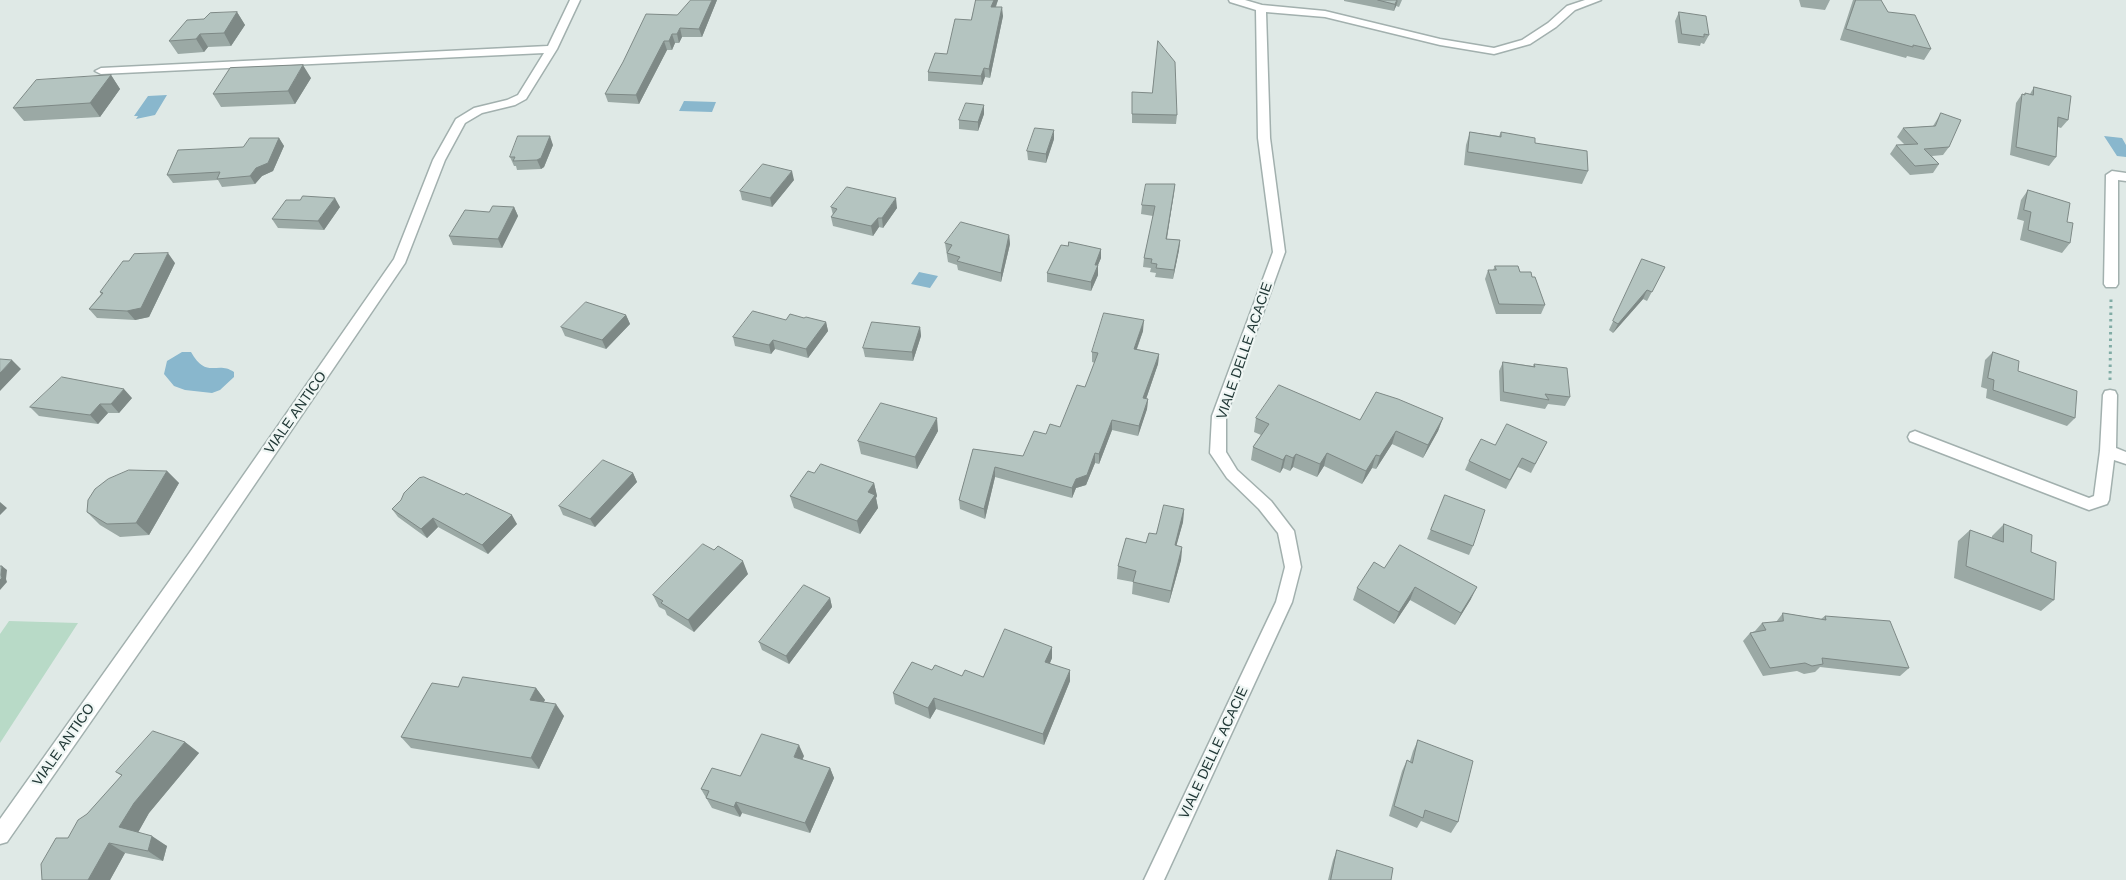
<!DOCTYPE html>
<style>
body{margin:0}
canvas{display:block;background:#dfe9e6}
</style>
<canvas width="2126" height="880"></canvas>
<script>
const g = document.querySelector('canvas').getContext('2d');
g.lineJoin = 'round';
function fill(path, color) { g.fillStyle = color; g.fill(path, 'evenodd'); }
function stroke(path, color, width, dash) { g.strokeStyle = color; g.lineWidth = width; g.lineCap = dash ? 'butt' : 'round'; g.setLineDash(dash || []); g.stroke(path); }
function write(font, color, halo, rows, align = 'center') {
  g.font = font + ' Arial,sans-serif'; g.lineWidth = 4.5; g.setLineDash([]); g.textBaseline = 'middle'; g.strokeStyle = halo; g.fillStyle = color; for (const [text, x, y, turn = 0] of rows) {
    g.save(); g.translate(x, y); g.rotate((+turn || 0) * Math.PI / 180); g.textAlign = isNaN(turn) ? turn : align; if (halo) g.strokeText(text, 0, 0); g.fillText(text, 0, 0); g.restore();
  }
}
const green = new Path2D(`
 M9,621L78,623L0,743V634Z`);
const water = new Path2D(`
 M167,95L155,115L136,119L138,116H134L148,96Z
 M684,101L716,102L712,112L679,111Z
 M2104,136L2122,138L2126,145V157L2117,156Z
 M919,272L938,276L930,288L911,284Z
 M182,352H191C207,380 217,360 234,372V377L220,390L212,393L185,390L174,386L164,374L167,361Z`);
const path = new Path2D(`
 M2110,380L2111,299`);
const minor = new Path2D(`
 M570,0H580L557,49L526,99L515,105L482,113L465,123L445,160L405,263L202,562L7,842L0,844V819L190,552L394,259L433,160L456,119L474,108L507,100L518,95L544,53L101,74L95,71L101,68L548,46Z
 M1229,0H1245L1262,5L1325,11L1440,39L1494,48L1522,40L1548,23L1567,6L1585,0H1601L1575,10L1556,27L1530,44L1494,54L1440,45L1325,17L1266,12L1270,138L1285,252L1226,416V452L1237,470L1271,501L1294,531L1301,567L1292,602L1164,880H1144L1276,602L1285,567L1278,533L1259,509L1227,478L1210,453L1212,416L1273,252L1258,138L1256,10L1230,2Z
 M2112,171L2126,173V181L2118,180V284L2116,287H2106L2104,284L2106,175Z
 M2110,390L2115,391L2117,395L2116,448L2126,452V464L2114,460L2109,500L2107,504L2089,510L1910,441L1908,437L1910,433L1915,431L1920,433L2089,498L2094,496L2100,451L2103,395L2105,391Z`);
const wall = new Path2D(`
 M717,0L702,37H682L679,43H675L672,50H667L639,104L608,102L605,94L677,15Z
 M976,0H998L996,7L1003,16L990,78L985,77L982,85L928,81V72L947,54L971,20Z
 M1344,0H1402L1399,7L1396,6L1394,11L1344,1Z
 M1799,0H1830L1825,10L1801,7Z
 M1853,0H1881L1888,12L1931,49L1924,60L1907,56L1906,58L1840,40Z
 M237,12L245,25L231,46L208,47L204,52L178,54L169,41L204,19Z
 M1679,12L1709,35L1704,44L1701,43L1700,46L1678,43L1675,21Z
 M111,75L120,89L100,117L24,121L13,108Z
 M311,78L295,104L221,107L213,94Z
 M2034,87L2068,120L2061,128L2058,127L2056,157L2049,166L2010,155L2016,103L2022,94L2024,95L2025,93L2030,94Z
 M1132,92L1177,115L1176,124L1132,123Z
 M984,105V114L978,131L959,129V120Z
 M1941,113L1949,147L1943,155L1932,156L1939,164L1933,173L1910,175L1890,154L1896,145H1905L1897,137L1903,128L1933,126Z
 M1470,132L1499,136L1501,132L1535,143L1588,171L1582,184L1464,165L1466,145Z
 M279,138L284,146L273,171L262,176L255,184L222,187L218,180L173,183L167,175L243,147Z
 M1054,139L1046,163L1028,160L1027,151Z
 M553,145L544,167L541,169L517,170L516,166H514L510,157Z
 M794,180L772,207L742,200L740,191Z
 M1175,184L1167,239L1180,240L1179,250L1173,279L1155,277L1156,273L1150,272L1151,268L1143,267L1144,258L1153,216L1141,214L1142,205Z
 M2028,190L2070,243L2062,253L2020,240L2024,221L2017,219L2021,200Z
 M300,200L340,207L324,230L278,228L272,219Z
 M514,207L518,216L502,248L453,245L449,236L489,212Z
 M831,207L897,208L883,228L879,227L873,236L833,226L831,217L833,215Z
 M1009,235L1010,244L1001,282L958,270L957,265L948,262L945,243Z
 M1068,246L1101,249V258L1098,265V275L1091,291L1047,282V273Z
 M1642,259L1665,267L1647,301L1643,299L1613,333L1609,330Z
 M129,261L175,263L149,317L135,320L97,318L89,309L101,294L100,292Z
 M1495,266L1520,272L1545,305L1541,314H1496L1485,279L1488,270H1493Z
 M626,315L630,324L606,349L565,336L561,327Z
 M804,318L826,322L828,331L808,358L775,349L771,354L735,346L733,337L786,320Z
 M920,327L921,336L913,361L865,357L863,348Z
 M1143,331L1137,349L1159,354L1158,364L1146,399H1148L1147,409L1138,436L1112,430L1099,464L1095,463L1086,485L1076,488L1072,498L995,477L985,519L960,509L959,500L973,449L1023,456L1046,434L1060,427L1085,387L1095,363L1092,362V352Z
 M1993,352L2075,418L2067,426L1986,398L1987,389L1981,387L1985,360Z
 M1503,362L1533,366L1534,364L1570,397L1565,406L1548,404L1545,409L1500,401L1499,371Z
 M132,398L119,413H108L98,424L39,416L30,407Z
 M1256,418L1360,420L1443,418L1438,431L1423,458L1392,444L1376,469L1372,468L1362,484L1324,466L1317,477L1293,467L1290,471L1283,468L1280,473L1251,460L1253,447L1261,435L1254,432Z
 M938,431L917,469L861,454L858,441Z
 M1547,442L1531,473L1518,467L1506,489L1465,470L1469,461L1495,445Z
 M167,471L179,483L149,535L120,537L100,525L87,512Z
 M633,473L637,482L595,527L563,515L559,506Z
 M814,473L874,483L877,496L876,498L878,508L860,534L794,508L790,496Z
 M464,495L517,524L488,554L438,527L427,538L398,517L392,509Z
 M1445,495L1473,546L1469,555L1427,539Z
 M1184,509L1183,522L1176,546L1182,547L1181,560L1169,603L1132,594L1133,582L1117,579L1118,566Z
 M2004,524L2031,552L2054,600L2041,611L1954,578L1958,541L1970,530L1992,538V536Z
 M714,550L748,574L694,632L667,615L665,610L659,607L653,595Z
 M1384,568L1471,599L1455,625L1410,600L1394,624L1353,600L1357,588Z
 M830,598L832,607L789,664L762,650L759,642Z
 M1783,613L1821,619L1825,616L1909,668L1900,676L1820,667L1815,672L1804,674L1797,671L1763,676L1743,641L1750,633L1755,631L1762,623L1776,622Z
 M1052,647V658L1050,663L1070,681L1044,745L936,709L930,719L895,704L893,693L932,670L962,676L983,677Z
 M458,687L536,688L545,700L543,702L564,716L539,769L411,748L401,737Z
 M1418,740L1458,822L1451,833L1421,821L1417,828L1389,816L1402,771L1407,760L1410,761L1413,751Z
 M185,742L199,753L149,813L138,832L167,846L163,861L125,853L110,880H42L68,838L87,814L122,776L116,772Z
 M804,756L802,760L830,768L834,778L810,833L742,813L740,817L712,808L701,789Z
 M1337,850L1391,880H1328L1333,860Z`);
const shadedWall = new Path2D(`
 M712,0H717L702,37L699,29Z
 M994,0H998L992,16L991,7Z
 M1398,0L1396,6L1394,11L1395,4Z
 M1002,7L1003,16L990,78L989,69Z
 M237,12L245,25L231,46L224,33Z
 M680,28L682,37L679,43L677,34Z
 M200,34L208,47L204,52L196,39Z
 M672,34L675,43L672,50L669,41Z
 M664,41L667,50L639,104L636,95Z
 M303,65L311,78L295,104L288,91Z
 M984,68L985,77L982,85L981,76Z
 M111,75L120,89L100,117L90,103Z
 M984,105V114L978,131V122Z
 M1054,130V139L1046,163V154Z
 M550,136L553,145L544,167L541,169L537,160Z
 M279,138L284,146L273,171L262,176L255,184L250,176Z
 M792,171L794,180L772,207L770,198Z
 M1175,184L1174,194L1165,248L1166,239Z
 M335,198L340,207L324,230L318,221Z
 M896,198L897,208L883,228L882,218Z
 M514,207L518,216L502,248L498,239Z
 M878,218L879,227L873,236L871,226Z
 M1009,235L1010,244L1001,282V273Z
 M1180,240L1179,250L1173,279L1174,270Z
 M1101,249V258L1098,265V275L1091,291V282L1095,265Z
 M168,253L175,263L149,317L135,320L127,311Z
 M1647,290L1643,299L1613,333L1618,324Z
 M626,315L630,324L606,349L602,340Z
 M1144,320L1143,331L1133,359L1134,349Z
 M826,322L828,331L808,358L806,349Z
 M920,327L921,336L913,361L912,352Z
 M773,340L775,349L771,354L769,345Z
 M1159,354L1158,364L1143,408V398Z
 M12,360L21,369L0,391V373Z
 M124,389L132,398L119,413L111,404Z
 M1148,399L1147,409L1138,436L1139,426Z
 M100,404L108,413L98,424L90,415Z
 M937,418L938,431L917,469L915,457Z
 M1443,418L1438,431L1423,458L1428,445Z
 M1112,420V430L1099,464V454Z
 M1396,431L1392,444L1376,469L1380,456Z
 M1095,453V463L1086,485L1076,488L1072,498V488L1076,479Z
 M1327,453L1324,466L1317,477L1320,464Z
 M1296,454L1293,467L1290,471L1293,458Z
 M1286,455L1283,468L1280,473L1283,460Z
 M1376,455L1372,468L1362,484L1366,471Z
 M995,467V477L985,519L984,509Z
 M167,471L179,483L149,535L136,523Z
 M633,473L637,482L595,527L590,519Z
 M874,483L877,496L876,498L878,508L860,534L857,521L868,492Z
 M0,502L7,508L0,515Z
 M1184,509L1183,522L1173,558L1175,545Z
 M512,515L517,524L488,554L482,545Z
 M433,518L438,527L427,538L421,529Z
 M1182,547L1181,560L1169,603L1171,591Z
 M743,561L748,574L694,632L688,620Z
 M2,566L7,570L6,579L7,582L0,590V580Z
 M1415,587L1410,600L1394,624L1399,612Z
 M1477,587L1471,599L1455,625L1461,613Z
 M830,598L832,607L789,664L786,656Z
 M1052,647V658L1046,672L1045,662Z
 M1070,670V681L1044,745L1043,734Z
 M536,688L545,700L538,712L530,700Z
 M934,698L936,709L930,719L928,708Z
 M556,704L564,716L539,769L531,758Z
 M185,742L199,753L149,813L135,838L119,827L134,803Z
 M799,745L804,756L798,768L794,757Z
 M830,768L834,778L810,833L805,823Z
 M736,802L742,813L740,817L734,807Z
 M152,836L167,846L163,861L148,851Z
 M109,843L125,853L110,880H88Z`);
const building = new Path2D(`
 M691,0H712L699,29L680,28L677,34H672L669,41H664L636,95L605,94L623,62L646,14L677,15Z
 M976,0H994L991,7H1002L989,69L984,68L981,76L928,72L935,53L947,54L955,19L971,20Z
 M1378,0H1397L1395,4Z
 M1856,0H1881L1888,12L1915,15L1931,49L1913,45V47L1846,29Z
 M237,12L224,33L200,34L196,39L169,41L187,20L204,19L210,13Z
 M1679,12L1706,16L1709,35L1704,34V37L1682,34Z
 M1158,41L1175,62L1177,115L1132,114V92L1152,93Z
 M303,65L288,91L213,94L230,68Z
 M111,75L90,103L13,108L36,80Z
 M2034,87L2071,96L2068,120L2058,117L2056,157L2016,147L2022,94L2025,95V93L2033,95Z
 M966,103L984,105L978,122L959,120Z
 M1941,113L1961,120L1949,147L1924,149L1939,164L1915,166L1896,145L1918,144L1903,128L1935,126Z
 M1035,128L1054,130L1046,154L1027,151Z
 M1470,132L1501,137V132L1535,138V143L1587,151L1588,171L1468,152Z
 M518,136H550L541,158L537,160L513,161L515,157H510Z
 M250,138H279L268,163L256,168L250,176L217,179L220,172L167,175L178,150L243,147Z
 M763,164L792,171L770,198L740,191Z
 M1146,184H1175L1166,239L1180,240L1174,270L1156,268L1157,264L1151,263L1152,259L1144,258L1155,206L1142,205Z
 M847,187L896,198L882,218H878L871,226L831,217L837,209L831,207Z
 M2028,190L2070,203L2067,222L2073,223L2070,243L2028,230L2031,212L2024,210Z
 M303,196L335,198L318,221L272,219L286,200H300Z
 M493,206L514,207L498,239L449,236L465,210L489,212Z
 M961,222L1009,235L1001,273L957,261L960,257L947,253L952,245L945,243Z
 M1069,242L1101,249L1095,265H1098L1091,282L1047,273L1061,245L1068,246Z
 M168,253L141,308L127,311L89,309L103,293L100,292L123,261H129L134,254Z
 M1642,259L1665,267L1652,292L1647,290L1618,324L1613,321Z
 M1495,266H1518L1520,272H1531L1532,277H1535L1545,305L1499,304L1488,270H1496Z
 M586,302L626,315L602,340L561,327Z
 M753,311L786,320L790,314L804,318L806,317L826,322L806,349L773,340L769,345L733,337Z
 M1104,313L1144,320L1134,349L1159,354L1143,398L1148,399L1139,426L1112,420L1099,454L1095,453L1087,475L1076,479L1072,488L995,467L984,509L959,500L973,449L1023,456L1034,431L1046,434L1050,424L1060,427L1077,385L1085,387L1098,353L1092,352Z
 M872,322L920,327L912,352L863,348Z
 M1993,352L2019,361L2018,371L2077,391L2075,418L1993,390L1994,380L1988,378Z
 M0,359L12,360L0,373Z
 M1503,362L1535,367L1534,364L1567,368L1570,397L1545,394L1549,400L1504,392Z
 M62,377L124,389L111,404H100L90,415L30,407Z
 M1279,385L1360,420L1376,392L1398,399L1443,418L1428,445L1396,431L1380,456L1376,455L1366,471L1327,453L1320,464L1296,454L1293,458L1286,455L1283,460L1253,447L1269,424L1256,418Z
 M881,403L937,418L915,457L858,441Z
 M1507,424L1547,442L1535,464L1522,458L1510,480L1469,461L1481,439L1495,445Z
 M603,460L633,473L590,519L559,506Z
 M821,464L874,483L868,492L875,495L857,521L790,496L808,471L814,473Z
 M129,470L167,471L136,523L107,524L87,512L88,500L95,489L108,479Z
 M424,477L464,495L466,493L512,515L482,545L433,518L421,529L392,509L401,500L404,493L419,478Z
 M1445,495L1485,510L1473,546L1431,530Z
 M1164,505L1184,509L1175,545L1182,547L1171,591L1133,582L1136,571L1118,566L1126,538L1146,543L1149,533L1156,534Z
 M2004,524L2032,535L2031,552L2056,562L2054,600L1966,566L1970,530L2003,542Z
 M703,544L714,550L718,546L743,561L688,620L661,603L663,601L653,595Z
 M1400,545L1477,587L1461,613L1415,587L1399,612L1357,588L1374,562L1384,568Z
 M0,566H2L1,575L2,578L0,580Z
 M804,585L830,598L786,656L759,642Z
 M1783,613L1826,620L1825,616L1890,621L1909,668L1822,658L1823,664L1812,666L1805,663L1770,668L1750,633L1766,630L1762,623L1783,621Z
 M1005,629L1052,647L1045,662L1070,670L1043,734L934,698L928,708L893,693L912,662L932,670L935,665L962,676L965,670L983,677Z
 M463,677L536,688L530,700L556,704L531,758L401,737L432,683L458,687Z
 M153,731L185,742L134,803L119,827L152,836L148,851L109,843L88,880H42L41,864L56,838H68L78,820L87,814L122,775L116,772Z
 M762,734L799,745L794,757L830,768L805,823L736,802L734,807L706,798L709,791L701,789L712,768L740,776Z
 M1418,740L1473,761L1458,822L1425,810L1423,818L1394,806L1407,760L1412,763Z
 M1337,850L1393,868L1391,880H1331Z`);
const streetNames = [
 ["VIALE DELLE ACACIE",1245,351,-71],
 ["VIALE ANTICO",296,413,-55],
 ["VIALE ANTICO",64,745,-55],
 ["VIALE DELLE ACACIE",1214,753,-65]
];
fill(green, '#b8dac7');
fill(water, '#89b7cd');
stroke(minor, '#a2b0ae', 3);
stroke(path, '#81aca5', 3, [2.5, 4]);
fill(minor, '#fff');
fill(wall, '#9ba9a5');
fill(shadedWall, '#7e8986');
fill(building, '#b4c4c0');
stroke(building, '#7e8986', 1);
write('14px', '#213836', '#eff6f4', streetNames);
</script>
